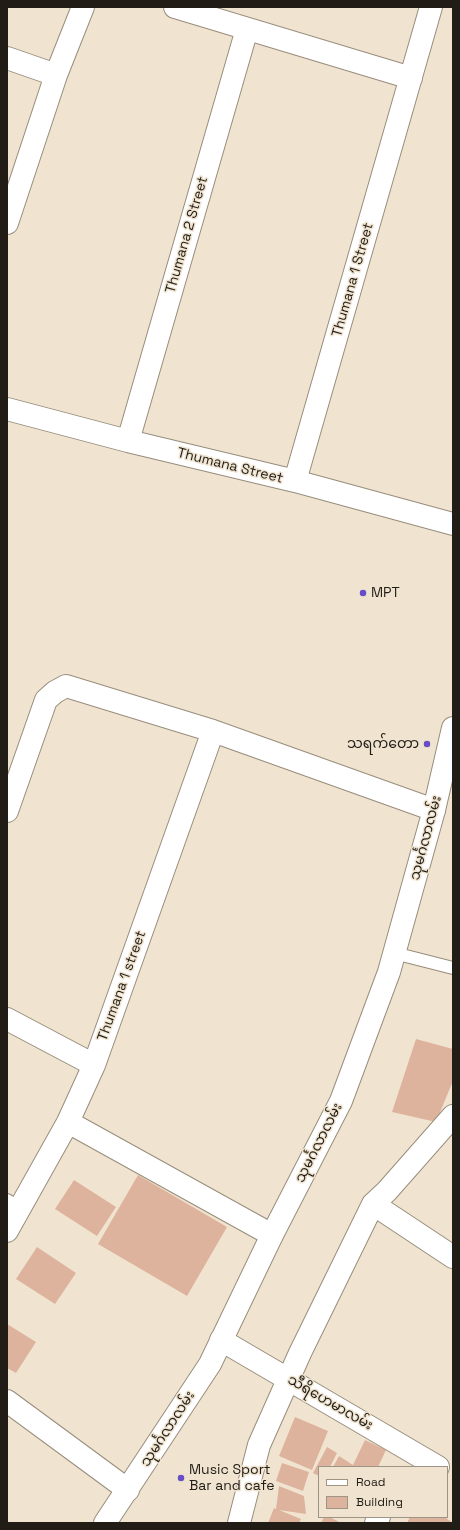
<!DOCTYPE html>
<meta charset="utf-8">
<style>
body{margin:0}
#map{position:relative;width:460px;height:1530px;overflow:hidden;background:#f0e4d1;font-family:"Space Grotesk",sans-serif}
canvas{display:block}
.frame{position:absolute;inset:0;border:8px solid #211d16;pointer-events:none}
.legend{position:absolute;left:318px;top:1466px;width:130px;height:52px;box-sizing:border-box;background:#f0e4d1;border:1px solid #9d9486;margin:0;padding:5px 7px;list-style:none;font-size:12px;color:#211d16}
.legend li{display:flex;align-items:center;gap:8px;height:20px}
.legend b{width:20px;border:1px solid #9d9486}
</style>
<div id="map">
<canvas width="460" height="1530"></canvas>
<div class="frame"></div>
<ul class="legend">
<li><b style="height:5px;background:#fff"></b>Road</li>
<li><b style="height:11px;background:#deb39d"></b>Building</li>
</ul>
</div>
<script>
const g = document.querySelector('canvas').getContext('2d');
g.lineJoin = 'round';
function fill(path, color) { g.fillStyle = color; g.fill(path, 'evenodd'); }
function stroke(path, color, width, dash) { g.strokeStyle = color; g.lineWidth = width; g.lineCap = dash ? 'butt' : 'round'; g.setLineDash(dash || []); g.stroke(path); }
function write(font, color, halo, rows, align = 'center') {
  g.font = font + ' "Space Grotesk","Noto Sans Myanmar",sans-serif'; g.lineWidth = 3; g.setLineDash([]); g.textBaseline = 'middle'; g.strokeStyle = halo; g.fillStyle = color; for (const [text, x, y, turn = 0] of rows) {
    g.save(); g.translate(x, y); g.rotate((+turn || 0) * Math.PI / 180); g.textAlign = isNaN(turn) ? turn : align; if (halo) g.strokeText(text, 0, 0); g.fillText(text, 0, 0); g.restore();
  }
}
const building = new Path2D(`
 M416,1039L453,1049V1081L436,1122L392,1112Z
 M138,1175L227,1227L187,1296L98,1244Z
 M74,1180L116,1207L97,1236L55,1209Z
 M37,1247L76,1273L55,1304L16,1279Z
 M7,1324L36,1342L16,1373L7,1368Z
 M295,1417L328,1431L312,1470L279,1456Z
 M365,1440L386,1450L378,1467H352Z
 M327,1447L337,1453L330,1467H319V1476L313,1473Z
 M339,1456L353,1465L352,1467H333Z
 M282,1463L309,1472L303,1491L276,1481Z
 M279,1486L304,1496L306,1514L279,1510L301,1519L299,1523H268L274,1508L276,1509Z
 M324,1517H330L341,1523H321Z
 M410,1517H447L446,1518L453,1523H407Z`);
const service = new Path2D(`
 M394,953L453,968
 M7,1200L20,1208`);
const minor = new Path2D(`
 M175,7L411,78
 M7,58L56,75
 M7,223L56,75L83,7
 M7,409L128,441L295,481L453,524
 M128,441L247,29
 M295,481L431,7
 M7,811L46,700L55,692L66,686L213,731L434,810
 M7,1019L94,1065
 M68,1122L272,1235
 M373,1204L453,1257
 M7,1231L68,1122L94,1065L213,731
 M221,1340L438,1467
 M7,1401L128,1490
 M239,1523L259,1445L300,1353L373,1204L387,1191L453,1116
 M376,1523L379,1517`);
const secondary = new Path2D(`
 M105,1523L210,1364L272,1235L341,1101L389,972L434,810L453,728`);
const markers = [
 [363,593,4,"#664ec7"],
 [427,744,4,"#664ec7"],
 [181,1478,4,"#664ec7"]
];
const streetNames = [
 ["Thumana 2 Street",187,235,-74],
 ["Thumana 1 Street",353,280,-74],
 ["Thumana Street",230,466,14],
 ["သုမင်္ဂလာလမ်း",426,838,-75],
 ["Thumana 1 street",122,986,-70],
 ["သုမင်္ဂလာလမ်း",319,1143,-63],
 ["သီရိဟေမာလမ်း",330,1403,30],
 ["သုမင်္ဂလာလမ်း",168,1429,-57]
];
const poiNames = [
 ["MPT",371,593],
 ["သရက်တော",419,744,"right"],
 ["Music Sport",189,1470],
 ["Bar and cafe",189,1486]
];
fill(building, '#deb39d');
stroke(service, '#988d7c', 14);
stroke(minor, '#988d7c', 24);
stroke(secondary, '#988d7c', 24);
stroke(service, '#fff', 12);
stroke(minor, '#fff', 22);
stroke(secondary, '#fff', 22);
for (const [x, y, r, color] of markers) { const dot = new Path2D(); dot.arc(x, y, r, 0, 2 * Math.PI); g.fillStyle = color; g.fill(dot); stroke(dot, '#f0e4d1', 1.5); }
write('14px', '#211d16', '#f0e4d1', streetNames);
write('14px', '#211d16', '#f0e4d1', poiNames, 'left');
</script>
